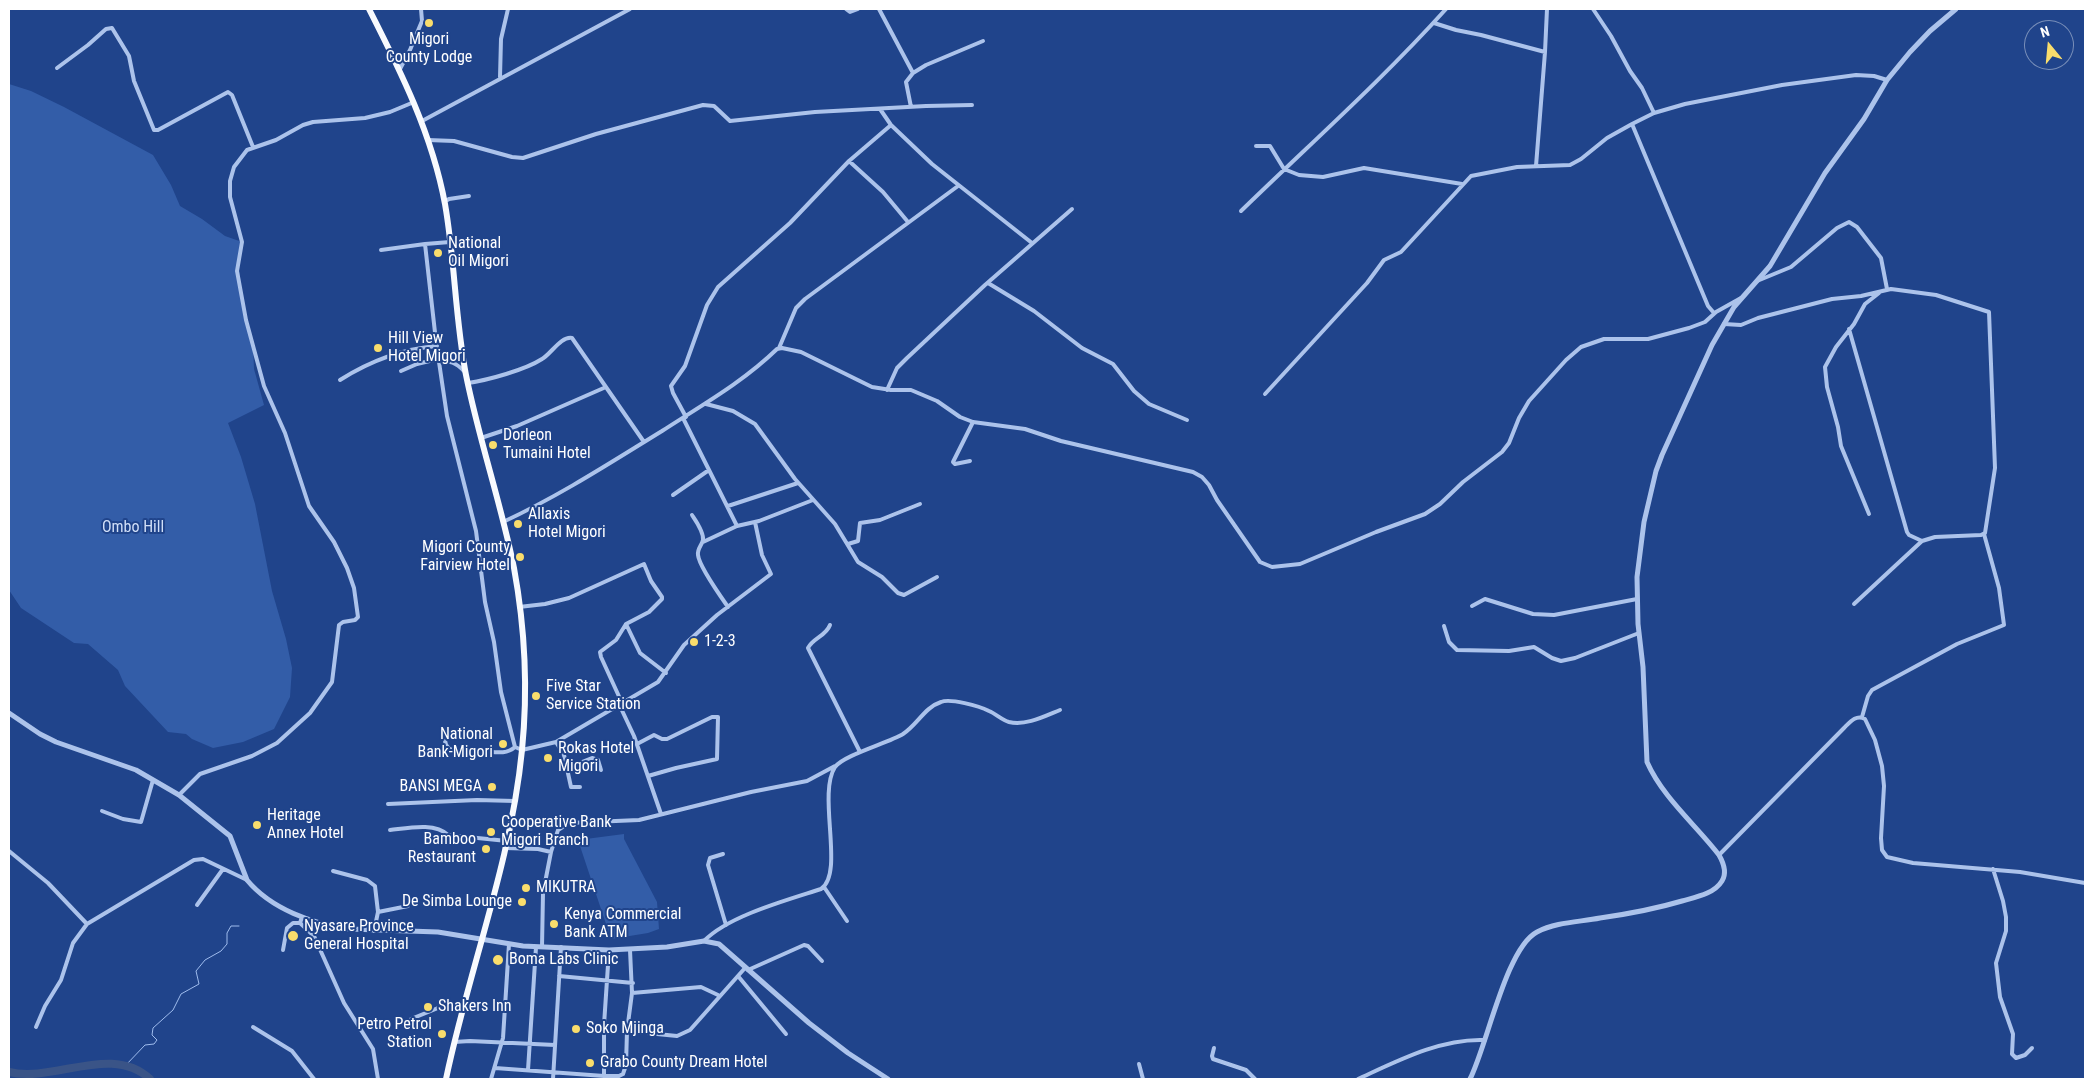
<!DOCTYPE html>
<style>
body{margin:0}
#map{position:relative;width:2094px;height:1088px;overflow:hidden;background:#20448b;font-family:"Roboto Condensed",sans-serif}
canvas{display:block}
.frame{position:absolute;inset:0;border:10px solid #fff;pointer-events:none}
.north{position:absolute;left:2024px;top:20px;width:50px;height:50px;box-sizing:border-box;background:#20448b;border:1px solid #798fb9;border-radius:50%;rotate:343deg;font-size:14px;font-weight:700;line-height:20px;text-align:center;color:#fff}
.north::after{content:'';display:block;margin:auto;width:18px;height:22px;background:#f9dd6c;clip-path:polygon(50% 0,100% 100%,50% 72%,0 100%)}
</style>
<div id="map">
<canvas width="2094" height="1088"></canvas>
<div class="frame"></div>
<div class="north">N</div>
</div>
<script>
const g = document.querySelector('canvas').getContext('2d');
g.lineJoin = 'round';
function fill(path, color) { g.fillStyle = color; g.fill(path, 'evenodd'); }
function stroke(path, color, width, dash) { g.strokeStyle = color; g.lineWidth = width; g.lineCap = dash ? 'butt' : 'round'; g.setLineDash(dash || []); g.stroke(path); }
function write(font, color, halo, rows, align = 'center') {
  g.font = font + ' "Roboto Condensed",sans-serif'; g.lineWidth = 4; g.setLineDash([]); g.textBaseline = 'middle'; g.strokeStyle = halo; g.fillStyle = color; for (const [text, x, y, turn = 0] of rows) {
    g.save(); g.translate(x, y); g.rotate((+turn || 0) * Math.PI / 180); g.textAlign = isNaN(turn) ? turn : align; if (halo) g.strokeText(text, 0, 0); g.fillText(text, 0, 0); g.restore();
  }
}
const green = new Path2D(`
 M9,84L31,91L64,107L153,155L171,185L180,206L202,219L225,236L242,242L238,261L243,302L253,345L254,369L264,405L228,423L241,457L255,504L272,591L286,639L292,668L290,697L274,729L243,742L213,748L192,739L186,734L168,732L125,686L118,670L88,644L74,643L21,608L9,590Z
 M624,834V839L657,902L659,929L648,933L611,939L578,840Z`);
const stream = new Path2D(`
 M125,1066L145,1045L154,1044L157,1040L152,1035L153,1028L173,1010L181,994L199,984L196,971L205,960L221,951L227,944V933L231,926H239`);
const river = new Path2D(`
 M9,1072C54,1083 112,1043 150,1079`);
const minor = new Path2D(`
 M846,9L850,12L858,9
 M879,9L913,73L906,82L911,107
 M1593,9L1611,36L1630,71L1642,88L1654,113
 M1434,23L1456,30L1481,35L1545,52L1536,166
 M1545,52L1547,9
 M57,68L88,45L106,29L112,28L129,56L134,81L154,130H158L228,92L232,95L253,147
 M400,69L410,50L422,21L421,9
 M913,73L926,65L983,41
 M500,77L501,39L508,9
 M880,109L891,125L932,164L1032,243
 M422,121L630,9
 M1632,124L1708,306L1714,313
 M891,125L849,161L883,192L908,222
 M428,140L454,141L512,157L523,158L596,134L703,105L714,106L730,121L815,112L926,106L972,105
 M1256,146H1270L1284,169L1299,175L1323,177L1364,168L1462,184
 M444,202L449,199L469,196
 M1241,211C1310,144 1382,80 1446,9
 M425,244L450,242
 M381,250L425,244L438,359
 M1757,281L1791,267L1837,228L1849,222L1857,227L1881,258L1887,289
 M988,283L1034,311L1082,348L1113,364L1134,391L1149,404L1187,420
 M1724,324L1741,325L1758,318L1832,299L1861,296L1891,289L1936,295L1989,312L1995,468L1985,533L1981,535L1935,537L1922,541L1854,604
 M1849,329L1907,532L1909,535L1922,541
 M779,348L796,308L805,299L958,186
 M439,362L447,416L476,531L485,602L494,642L501,692L515,747L522,750L556,742L658,682L684,645L717,615L771,574L762,555L755,522
 M401,371L417,364L438,359L439,362C450,360 456,363 464,371
 M340,380C370,361 400,349 437,346
 M468,383C488,380 525,370 542,359C551,354 561,336 572,338L644,442
 M887,390L897,368L907,358L985,285L1072,209
 M1265,394L1367,283L1384,260L1401,252L1471,176L1517,167L1570,165L1581,159L1607,138L1632,124L1654,113L1685,104L1782,85L1856,75L1874,76L1887,80
 M706,404L733,411L755,424L795,479L835,524L858,562L882,577L898,593L904,595L937,577
 M686,417L673,393L671,386L685,366L707,305L718,287L790,223L849,161
 M683,418L737,526
 M481,438L517,426L606,387
 M970,461L955,464L953,462L973,422
 M673,495L709,470
 M728,506L798,483
 M1869,514L1841,446L1838,427L1827,387L1825,367L1836,347L1854,324L1865,304L1879,293
 M692,515C696,521 704,532 703,540C702,545 697,549 698,555C699,566 721,597 728,607
 M503,522C559,496 610,463 662,431C702,405 743,382 777,349L782,348L801,352L872,387L891,390H911L937,401L960,417L973,422L1025,429L1061,441L1193,472L1202,477L1209,485L1217,500L1260,562L1272,567L1300,564L1376,532L1425,514L1440,504L1463,482L1502,452L1509,443L1519,418L1529,401L1566,360L1581,347L1604,339H1648L1689,328L1705,322L1716,312L1741,298
 M703,542L737,526L759,521L813,500
 M848,544L858,541L860,523L880,520L920,504
 M1472,606L1485,599L1533,614L1554,615L1637,599
 M519,607L545,604L569,598L644,564L651,581L662,597V599L649,612L626,624L616,640L600,652L601,657L622,703
 M626,624L640,653L666,673
 M830,625C826,636 813,638 808,648L860,752
 M1444,626L1449,642L1457,650L1509,651L1534,647L1552,658L1561,661L1575,658L1639,633
 M619,704L634,736L661,814
 M1862,717L1868,696L1872,690L1957,644L2004,625L1999,588L1984,534
 M446,736C440,756 468,751 480,751C492,751 505,756 515,747
 M556,742L564,755L571,787H580
 M637,744L654,735L662,739H667L712,717H718L717,759L676,768L648,776
 M567,768L592,758L598,760L601,770
 M179,795L200,774L252,756L277,743L310,713L332,682L339,625L343,622L355,620L358,617L354,588L347,568L334,542L309,506L285,433L264,386L246,320L237,271L242,242L230,197V181L234,167L247,150L276,140L303,125L313,122L365,118L390,112L414,102
 M388,804L477,800L515,801
 M102,811L123,819L141,822L153,780
 M390,830C408,828 435,822 448,835L507,841
 M505,848L538,849L551,852L558,830L569,823L639,820L751,792L807,781L835,766
 M9,851L48,883L87,924L194,860L203,859L247,880
 M723,854L710,858L708,865L726,925
 M1719,855L1844,728C1850,722 1856,714 1865,719L1875,740L1882,766L1884,786L1881,838L1882,850L1887,857L1913,863L2020,872L2085,883
 M1993,869L2003,901L2006,917V931L1996,963L2000,997L2013,1034L2012,1054L2016,1058L2025,1055L2032,1048
 M333,871L367,880L375,886L378,912L374,931
 M824,887L847,921
 M197,905L223,869
 M378,912L408,906
 M302,917L300,923L314,936L344,1003L373,1049L378,1079
 M704,941C728,916 787,900 821,889C845,873 817,795 835,767C844,755 888,743 903,734C917,725 925,707 941,702C950,698 979,706 989,711C996,714 1002,720 1009,722C1026,726 1045,716 1060,710
 M542,947L543,893L551,852
 M283,950L287,928L293,923H300
 M748,970L804,945L808,946L822,961
 M559,976L633,983
 M738,976L786,1034
 M632,993L701,987L718,995
 M411,1019L438,1008L465,1002
 M36,1027L45,1006L61,980L73,943L87,924
 M253,1027L292,1051L314,1079
 M627,1031L677,1036L690,1030L745,968
 M454,1042L470,1041L555,1045
 M1214,1048L1212,1056L1213,1059L1246,1070L1255,1079
 M1139,1064L1143,1079
 M495,1068L604,1076H619L623,1074L626,1065L627,1031L632,993L630,950
 M528,1070L536,947
 M604,1076V1025L609,950
 M491,1079L503,1038L509,944
 M553,1079L561,947
 M1358,1079C1397,1061 1441,1038 1485,1040`);
const tertiary = new Path2D(`
 M9,713L40,734L56,742L136,770L179,795L230,836L247,880C271,909 313,924 349,929L438,932L523,946L609,950L667,947L704,941L719,944L809,1023L848,1053L888,1079
 M1470,1079C1487,1046 1506,948 1537,932C1556,922 1580,922 1600,918C1628,914 1655,909 1682,901C1696,897 1714,894 1722,881C1727,873 1723,862 1719,855C1696,825 1663,798 1647,762L1643,667L1638,624L1637,577L1644,522L1656,471L1662,455L1712,345L1734,307L1770,266L1825,173L1864,119L1887,80L1910,52L1930,31L1956,9`);
const trunk = new Path2D(`
 M369,9C401,72 432,134 445,204C455,261 455,318 466,375C479,440 501,503 514,568C525,628 528,690 522,750C511,863 469,969 446,1079`);
const markers = [
 [429,23,5,"#f9dd6c"],
 [438,253,5,"#f9dd6c"],
 [378,348,5,"#f9dd6c"],
 [493,445,5,"#f9dd6c"],
 [518,524,5,"#f9dd6c"],
 [520,557,5,"#f9dd6c"],
 [694,642,5,"#f9dd6c"],
 [536,696,5,"#f9dd6c"],
 [503,744,5,"#f9dd6c"],
 [548,758,5,"#f9dd6c"],
 [492,787,5,"#f9dd6c"],
 [257,825,5,"#f9dd6c"],
 [491,832,5,"#f9dd6c"],
 [486,849,5,"#f9dd6c"],
 [526,888,5,"#f9dd6c"],
 [522,902,5,"#f9dd6c"],
 [554,924,5,"#f9dd6c"],
 [293,936,6,"#f9dd6c"],
 [498,960,6,"#f9dd6c"],
 [428,1007,5,"#f9dd6c"],
 [576,1029,5,"#f9dd6c"],
 [442,1034,5,"#f9dd6c"],
 [590,1063,5,"#f9dd6c"]
];
const poiNames = [
 ["Migori",429,40,"center"],
 ["County Lodge",429,58,"center"],
 ["National",448,244],
 ["Oil Migori",448,262],
 ["Hill View",388,339],
 ["Hotel Migori",388,357],
 ["Dorleon",503,436],
 ["Tumaini Hotel",503,454],
 ["Allaxis",528,515],
 ["Hotel Migori",528,533],
 ["Migori County",510,548,"right"],
 ["Fairview Hotel",510,566,"right"],
 ["1-2-3",704,642],
 ["Five Star",546,687],
 ["Service Station",546,705],
 ["National",493,735,"right"],
 ["Bank-Migori",493,753,"right"],
 ["Rokas Hotel",558,749],
 ["Migori",558,767],
 ["BANSI MEGA",482,787,"right"],
 ["Heritage",267,816],
 ["Annex Hotel",267,834],
 ["Cooperative Bank",501,823],
 ["Migori Branch",501,841],
 ["Bamboo",476,840,"right"],
 ["Restaurant",476,858,"right"],
 ["MIKUTRA",536,888],
 ["De Simba Lounge",512,902,"right"],
 ["Kenya Commercial",564,915],
 ["Bank ATM",564,933],
 ["Nyasare Province",304,927],
 ["General Hospital",304,945],
 ["Boma Labs Clinic",509,960],
 ["Shakers Inn",438,1007],
 ["Petro Petrol",432,1025,"right"],
 ["Station",432,1043,"right"],
 ["Soko Mjinga",586,1029],
 ["Grabo County Dream Hotel",600,1063]
];
const parkNames = [
 ["Ombo Hill",133,528]
];
fill(green, '#335da8');
stroke(stream, '#9fbced', 1);
stroke(river, '#3a5487', 8);
stroke(minor, '#acc3eb', 4);
stroke(tertiary, '#acc3eb', 5);
stroke(trunk, '#f8fafe', 6);
for (const [x, y, r, color] of markers) { const dot = new Path2D(); dot.arc(x, y, r, 0, 2 * Math.PI); g.fillStyle = color; g.fill(dot); stroke(dot, '#20448b', 2); }
write('16px', '#fff', '#20448b', poiNames, 'left');
write('16px', '#d1dff8', '#20448b', parkNames);
</script>
